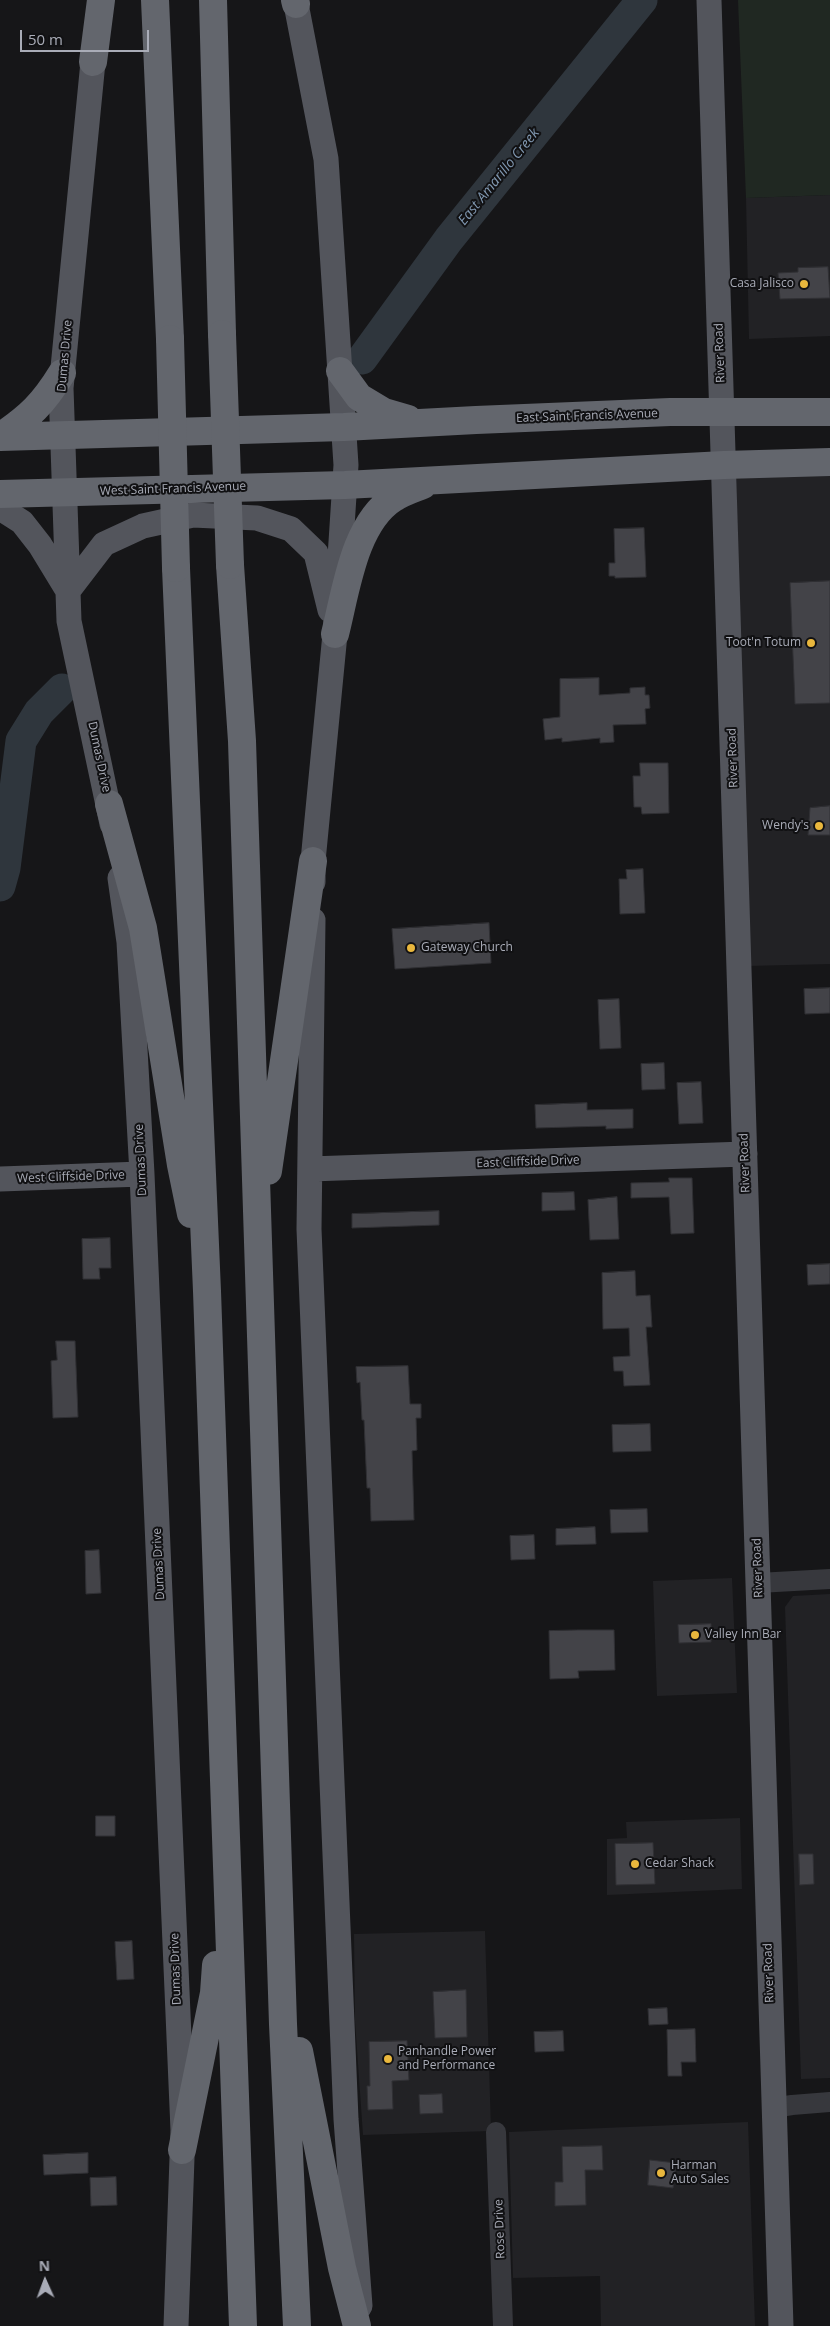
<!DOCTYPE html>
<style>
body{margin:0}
#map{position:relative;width:830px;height:2326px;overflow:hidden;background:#161618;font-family:"Open Sans",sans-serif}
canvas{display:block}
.north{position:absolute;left:20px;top:2256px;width:50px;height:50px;-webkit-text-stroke:4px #111113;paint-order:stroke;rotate:358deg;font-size:14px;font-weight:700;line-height:20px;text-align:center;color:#a9acb7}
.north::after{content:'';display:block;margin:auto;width:18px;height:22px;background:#a9acb7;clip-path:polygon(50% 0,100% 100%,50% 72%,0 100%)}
.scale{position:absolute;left:20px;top:30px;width:129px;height:22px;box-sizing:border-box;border:2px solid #a9acb7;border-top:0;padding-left:6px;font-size:15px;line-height:18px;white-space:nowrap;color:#a9acb7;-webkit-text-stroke:4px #111113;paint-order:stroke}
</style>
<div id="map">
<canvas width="830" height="2326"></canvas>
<div class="north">N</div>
<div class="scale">50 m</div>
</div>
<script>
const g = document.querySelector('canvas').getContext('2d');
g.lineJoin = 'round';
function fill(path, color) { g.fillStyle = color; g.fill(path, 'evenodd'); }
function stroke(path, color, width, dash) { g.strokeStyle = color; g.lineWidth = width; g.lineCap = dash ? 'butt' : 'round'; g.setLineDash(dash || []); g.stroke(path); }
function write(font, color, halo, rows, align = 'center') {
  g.font = font + ' "Open Sans",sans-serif'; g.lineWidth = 4; g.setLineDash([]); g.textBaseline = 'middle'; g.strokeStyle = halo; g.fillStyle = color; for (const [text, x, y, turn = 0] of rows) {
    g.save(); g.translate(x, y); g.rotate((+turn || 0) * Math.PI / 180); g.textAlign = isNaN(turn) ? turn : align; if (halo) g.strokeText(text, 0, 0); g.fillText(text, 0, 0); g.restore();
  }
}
const built = new Path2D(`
 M830,195V336L749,339L746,198Z
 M830,468V964L747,966L736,472Z
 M732,1578L737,1693L657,1696L653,1581Z
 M830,1594V2078L801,2079L785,1607L793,1596Z
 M740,1818L742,1889L607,1895V1839L627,1838L626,1822Z
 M485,1931L491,2131L363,2135L355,2021L354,1934Z
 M748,2122L755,2326H601L600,2276L513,2278L509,2132Z`);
const green = new Path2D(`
 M738,0H830V195L746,198Z`);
const river = new Path2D(`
 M362,359L449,239L642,0
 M0,886L5,868L21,741L39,712L62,689`);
const building = new Path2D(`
 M828,267L830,298L780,299L778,273L798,272V268Z
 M644,528L646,577L615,578V576H609V563H615L614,529Z
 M830,581V703L795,704L790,583Z
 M599,678V695L630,693V688L645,687V695H649L650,708L645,709L646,724L613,725L614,742L600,743V738L562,742V738L545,740L543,719L560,717V679Z
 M640,763H668L669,813L642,814L641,807H634L633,776H640Z
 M830,806V835H808L810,808Z
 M643,869L645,913L620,914L619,879H627L626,870Z
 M489,923L491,963L395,969L392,929Z
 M830,988V1013L805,1014L804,989Z
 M619,999L621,1048L600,1049L598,1000Z
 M664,1063L665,1089L642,1090L641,1064Z
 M701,1082L703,1123L679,1124L677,1083Z
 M587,1103V1110L633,1109V1128L606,1129V1126L536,1128L535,1105Z
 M669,1178H692L694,1233L671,1234L669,1197L631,1198V1183L669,1182Z
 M574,1192L575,1210L542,1211V1193Z
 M617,1197L619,1239L590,1240L588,1200Z
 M439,1211V1225L352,1228V1214Z
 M110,1238L111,1268H99L100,1279H83L82,1239Z
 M830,1264V1284L808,1285L807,1265Z
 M635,1271L636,1296L650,1295L652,1327H646L650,1385L624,1386L623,1371H614L613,1357L630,1356L629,1328L603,1329L602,1273Z
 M56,1341H75L78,1417L53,1418L51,1361L57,1360Z
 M408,1366L410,1404H421V1418H416L417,1450L412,1451L414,1520L371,1521L370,1488H367L364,1420H362L360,1382L357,1383L356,1367Z
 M650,1424L651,1451L613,1452L612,1425Z
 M647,1509L648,1532L611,1533L610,1510Z
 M595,1527L596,1544L556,1545V1529Z
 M534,1535L535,1559L511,1560L510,1536Z
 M99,1550L101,1593L86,1594L85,1551Z
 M711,1624V1642L679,1643L678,1625Z
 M577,1630H614L615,1670L578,1671L579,1678L550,1679L549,1631Z
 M96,1816H115V1836H96Z
 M653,1843L655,1884L616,1885L615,1844Z
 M799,1854H813L814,1884L800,1885Z
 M132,1941L134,1979L117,1980L115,1942Z
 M466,1990L467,2037L435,2038L433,1992Z
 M667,2008L668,2024L649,2025L648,2009Z
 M695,2029L696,2062H681L682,2076H668L667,2030Z
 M563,2031L564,2051L535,2052L534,2032Z
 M407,2041L409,2080L392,2081L393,2109L368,2110L367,2086H370L369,2042Z
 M442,2094L443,2113L420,2114L419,2095Z
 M602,2146L603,2170H585L586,2205L555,2206V2182H563L562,2147Z
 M88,2153V2173L44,2175L43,2155Z
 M650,2160L676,2163L673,2188L648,2185Z
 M116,2177L117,2205L91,2206L90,2178Z`);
const minor = new Path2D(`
 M758,1583L830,1579
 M773,2108L792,2105L830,2102
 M496,2132L503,2326`);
const major = new Path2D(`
 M709,0L781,2326
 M296,4L326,159L346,465L335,634L313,861V882
 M93,62L61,388L69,621L112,824
 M0,508L22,522L40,545L68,591L104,544L143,526L193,515L257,518L291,529L316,553L330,610
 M120,878L129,942L142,1174L183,2130L176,2326
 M313,920L309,1229L346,2119L360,2306
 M310,1169L745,1154
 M0,1179L142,1174`);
const highway = new Path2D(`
 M155,0L170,339
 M213,0L222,334
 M295,0L296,4
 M93,62L101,0
 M340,371L359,397L384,412L408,419
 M0,437L344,427L476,420L670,412H830
 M0,437C30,416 43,404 62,373
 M0,494L345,485L724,465L830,462
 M230,565L242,741L283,2024L297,2326
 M176,568L207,1291L243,2326
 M335,634C346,591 354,523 394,498C403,492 413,489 423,485
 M109,804L143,928L181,1165L191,1214
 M268,1171L313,861
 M299,2051L342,2268L357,2326
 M182,2150L214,1993L216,1965`);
const highwayBridge = new Path2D(`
 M222,334L230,565
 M170,339L176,568`);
const markers = [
 [804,284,5,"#e9b73d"],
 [811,643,5,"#e9b73d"],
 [819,826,5,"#e9b73d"],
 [411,948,5,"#e9b73d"],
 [695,1635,5,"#e9b73d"],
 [635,1864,5,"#e9b73d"],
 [388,2059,5,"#e9b73d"],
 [661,2173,5,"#e9b73d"]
];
const poiNames = [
 ["Casa Jalisco",794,284,"right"],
 ["Toot'n Totum",801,643,"right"],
 ["Wendy's",809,826,"right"],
 ["Gateway Church",421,948],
 ["Valley Inn Bar",705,1635],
 ["Cedar Shack",645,1864],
 ["Panhandle Power",398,2052],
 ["and Performance",398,2066],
 ["Harman",671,2166],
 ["Auto Sales",671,2180]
];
const streetNames = [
 ["River Road",720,353,-92],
 ["Dumas Drive",65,356,-85],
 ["East Saint Francis Avenue",587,416,-2],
 ["West Saint Francis Avenue",173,489,-2],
 ["Dumas Drive",99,757,78],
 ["River Road",733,758,-92],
 ["Dumas Drive",141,1160,-93],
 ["East Cliffside Drive",528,1162,-2],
 ["River Road",745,1163,-92],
 ["West Cliffside Drive",71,1177,-2],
 ["Dumas Drive",159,1564,-93],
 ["River Road",758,1568,-92],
 ["Dumas Drive",176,1969,-92],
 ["River Road",769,1973,-92],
 ["Rose Drive",500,2229,-92]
];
const waterNames = [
 ["East Amarillo Creek",499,177,-51]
];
fill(built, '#222225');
fill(green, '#202822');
stroke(river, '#2f363d', 31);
fill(building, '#434348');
stroke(building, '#303034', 1);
stroke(minor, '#37383d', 20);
stroke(major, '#53555c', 25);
stroke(highway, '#63666d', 28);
stroke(highwayBridge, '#63666d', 28);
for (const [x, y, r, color] of markers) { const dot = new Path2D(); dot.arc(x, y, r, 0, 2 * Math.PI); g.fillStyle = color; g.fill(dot); stroke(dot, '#111113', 2); }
write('12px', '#a9acb7', '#111113', poiNames, 'left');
write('12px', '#a9acb7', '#111113', streetNames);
write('italic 14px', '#8198b1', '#111113', waterNames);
</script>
